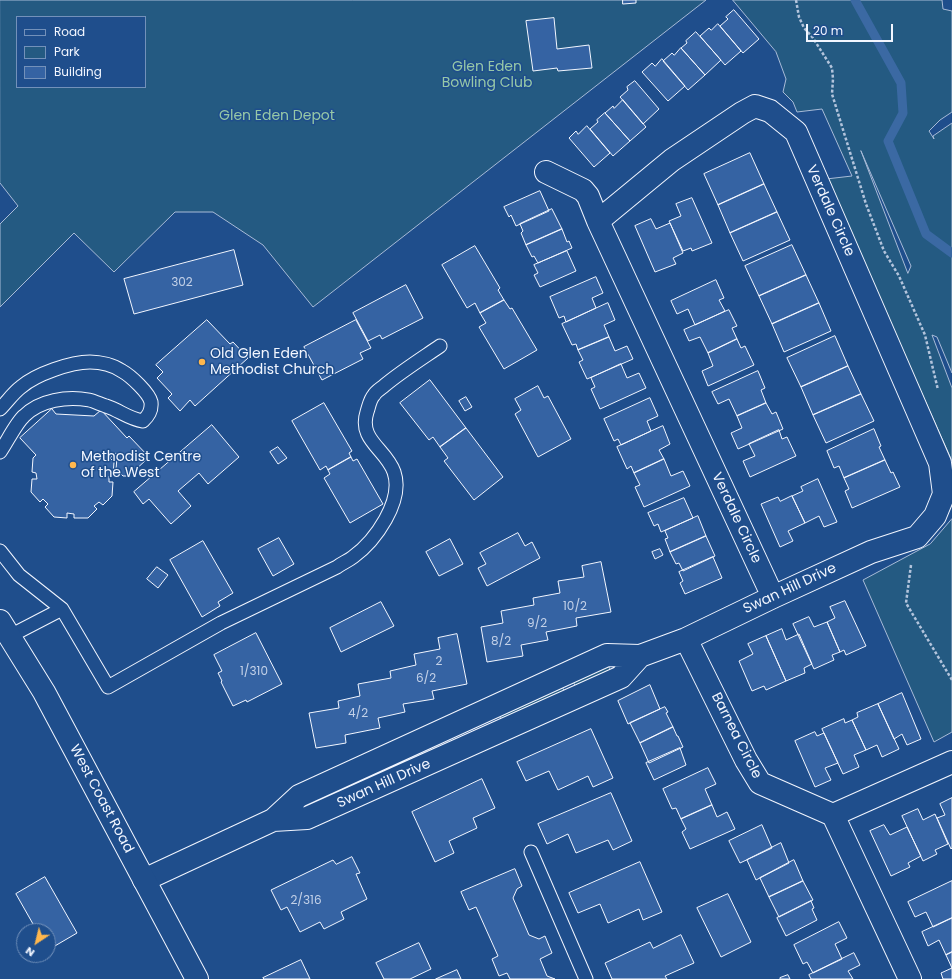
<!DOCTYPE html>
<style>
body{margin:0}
#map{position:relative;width:952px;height:979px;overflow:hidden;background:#1f4e8c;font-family:Poppins,sans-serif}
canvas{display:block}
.legend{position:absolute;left:16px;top:16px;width:130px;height:72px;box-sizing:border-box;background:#1f4e8c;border:1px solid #7391ba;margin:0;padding:5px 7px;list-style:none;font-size:12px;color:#f2f6ff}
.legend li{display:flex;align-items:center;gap:8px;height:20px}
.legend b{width:20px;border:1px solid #7391ba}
.north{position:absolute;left:16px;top:923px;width:40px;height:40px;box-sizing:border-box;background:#1f4e8c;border:1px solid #7391ba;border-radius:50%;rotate:215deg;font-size:11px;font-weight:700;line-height:16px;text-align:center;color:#f2f6ff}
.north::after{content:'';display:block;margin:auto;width:14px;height:18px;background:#ffb74d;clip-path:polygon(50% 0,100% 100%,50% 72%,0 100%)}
.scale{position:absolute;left:806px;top:24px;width:87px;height:18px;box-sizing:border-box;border:2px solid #f2f6ff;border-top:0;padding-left:5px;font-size:12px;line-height:14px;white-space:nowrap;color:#f2f6ff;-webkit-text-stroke:3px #1f4e8c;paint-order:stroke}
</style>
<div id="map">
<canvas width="952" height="979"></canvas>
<ul class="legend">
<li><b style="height:5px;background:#1f4e8c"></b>Road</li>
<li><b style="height:11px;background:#245a82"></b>Park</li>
<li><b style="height:11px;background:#3563a3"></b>Building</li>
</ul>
<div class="north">N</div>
<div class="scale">20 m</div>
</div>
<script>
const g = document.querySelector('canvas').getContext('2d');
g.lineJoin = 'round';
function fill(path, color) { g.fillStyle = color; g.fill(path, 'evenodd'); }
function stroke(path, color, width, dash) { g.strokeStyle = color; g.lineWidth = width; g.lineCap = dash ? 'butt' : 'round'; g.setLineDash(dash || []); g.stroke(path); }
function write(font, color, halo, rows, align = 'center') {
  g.font = font + ' Poppins,sans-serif'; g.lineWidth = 3; g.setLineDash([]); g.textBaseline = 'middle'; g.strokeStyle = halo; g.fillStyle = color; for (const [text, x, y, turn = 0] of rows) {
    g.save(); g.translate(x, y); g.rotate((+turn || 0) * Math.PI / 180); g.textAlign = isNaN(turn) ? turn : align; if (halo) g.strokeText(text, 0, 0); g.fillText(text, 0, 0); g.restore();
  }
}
const green = new Path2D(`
 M0,0H706L313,307L263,245L213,212H175L114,272L74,233L0,307V224L18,206L0,183ZM17,17H145V87H17Z
 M733,0H942L943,9L952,11V112L940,120L929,131L934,139L933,136L952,123V373L937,337L932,335L952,388V461L826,179L852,176L822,109L797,112L793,102L783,92L786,79L776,52ZM861,151L911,266L908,273Z
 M952,519V732L934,742L863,580L930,544Z
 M606,660L612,674L577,690L571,677Z
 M560,682L566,695L503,724L497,710Z`);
const stream = new Path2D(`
 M855,0L901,83L903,113L888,141L926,234L952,253`);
const building = new Path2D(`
 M623,0H636V3L623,4Z
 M734,10L759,39L743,53L720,26L728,19L726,17Z
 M554,18L557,49L589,45L592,68L558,71L557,68L533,71L526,21Z
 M718,24L741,51L725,65L700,36L709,28L711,30Z
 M696,32L721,60L705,75L681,48L687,43L686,41Z
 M681,48L705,75L688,90L663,61L672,53L674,55Z
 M662,59L685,86L668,101L642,72L652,63L655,66Z
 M635,81L659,109L643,124L620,97L628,90L627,87Z
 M623,100L646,127L630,141L605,113L613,106L614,108Z
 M605,113L630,141L613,156L590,129L598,122L597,120Z
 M587,126L610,153L594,167L569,138L576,131L578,134Z
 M750,153L764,184L718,205L704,174Z
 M764,184L777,212L730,233L718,205Z
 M540,191L549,211L516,226L511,215L509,217L504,207Z
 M692,198L712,243L692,251L691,248L683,251L669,221L681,216L676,204Z
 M552,209L562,229L526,245L521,233L523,231L520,224Z
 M777,212L790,240L743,261L730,233Z
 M651,219L656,229L670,223L683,253L673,258L676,264L655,272L635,226Z
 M562,229L567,242L569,241L572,248L538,263L534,256L532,257L526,245Z
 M792,245L806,275L759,296L745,266Z
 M475,246L500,288L498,290L504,300L480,313L475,303L467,308L442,265Z
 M234,250L243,285L134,314L124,279Z
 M567,251L576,271L540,287L534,275L538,273L534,265Z
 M806,275L819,303L772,324L759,296Z
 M596,277L603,293L592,298L596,308L566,322L564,316L559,318L550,297Z
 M716,280L724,298L719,300L725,311L695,325L688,309L677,314L671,301Z
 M406,285L423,318L382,339L380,335L368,341L353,313Z
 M504,300L510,309L512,308L537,350L504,369L479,327L486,323L480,313Z
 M608,303L615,320L604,325L609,337L578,350L576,344L572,345L562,324Z
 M819,303L831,331L784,352L772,324Z
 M729,310L737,326L732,328L737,339L708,353L700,337L689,341L684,330Z
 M207,320L230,344L233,342L248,358L195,406L190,400L180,411L168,398L172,394L157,378L163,372L156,365Z
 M356,320L371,348L360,353L363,359L322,380L304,347Z
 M835,336L848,366L801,387L787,358Z
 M609,337L615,351L627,346L633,359L587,379L579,362L583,360L578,350Z
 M737,339L741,348L745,346L754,365L708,386L702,371L713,366L708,353Z
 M621,364L627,378L639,373L646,388L600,409L591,389L595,387L591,378Z
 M848,366L861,394L813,415L801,387Z
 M758,371L765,388L761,390L766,403L737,416L729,399L718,404L712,392Z
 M430,380L466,428L440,447L433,437L429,440L400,403Z
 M538,386L544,398L548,396L571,439L538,457L515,414L521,410L515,399Z
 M861,394L874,421L826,443L813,415Z
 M466,397L472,407L465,411L459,401Z
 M650,398L658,416L647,421L651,431L621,445L618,439L614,441L604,419Z
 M324,403L352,451L349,453L351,457L328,470L326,466L320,470L292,421Z
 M766,403L772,414L776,412L783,429L738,449L731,433L742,428L737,416Z
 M52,409L56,414L94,416L101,410L127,438L129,436L149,457L129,476H123L116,469L117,458L119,456L116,453L110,458L114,462L113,476H109V482H113L112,496L103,505L99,502L94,506L97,509L88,518H74V514L67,513V518L54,517L45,507L48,504L43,499L40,502L31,492L32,479H37L36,473L32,472L33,458L36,455L20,438Z
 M212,425L239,457L208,484L199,473L178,491L191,506L171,524L149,499L143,504L134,492Z
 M663,426L670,444L659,450L664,459L634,473L631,466L627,469L617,447Z
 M466,428L503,477L474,500L444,461L448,458L440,447Z
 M874,429L881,446L879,447L885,460L844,478L839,466L834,468L827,451Z
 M779,430L782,439L787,437L796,456L750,477L743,461L755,456L749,444Z
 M278,447L287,458L278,464L270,452Z
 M351,457L353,461L357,459L383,504L350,523L324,478L330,474L328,470Z
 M664,459L671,476L683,471L690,486L644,507L635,487L640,485L634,473Z
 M885,460L891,473L893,472L900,487L852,508L845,491L849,489L844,478Z
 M818,479L837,522L824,527L819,516L805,523L792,496L803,491L801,487Z
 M792,496L805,523L788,531L793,541L780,547L761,504L778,497L780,501Z
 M684,498L693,518L661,532L658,524L654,526L648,513Z
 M698,516L706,536L670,552L665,539L668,538L665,531Z
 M518,533L525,546L532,542L540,558L487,586L478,568L486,564L480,553Z
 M706,536L715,556L683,571L679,563L676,564L670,552Z
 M279,538L294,564L273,576L258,549Z
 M450,539L463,564L439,576L426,552Z
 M203,541L233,593L218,602L220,606L202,617L170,560Z
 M660,549L663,555L655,559L652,552Z
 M713,557L722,578L685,594L680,583L683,581L679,572Z
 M601,562L611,612L576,618L577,626L546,632L548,640L521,645L523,656L487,662L481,627L503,623L501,611L534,605L533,598L560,593L558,581L584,577L582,566Z
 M157,567L168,575L158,588L147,579Z
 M845,601L866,646L846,655L844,650L840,652L827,622L835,618L830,607Z
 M381,602L394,626L341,652L330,628Z
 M809,617L814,627L827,622L840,652L832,655L834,660L814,669L793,624Z
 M782,629L786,640L799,634L812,664L804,668L805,673L786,681L766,636Z
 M256,633L282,684L247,702L246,700L233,706L221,682L222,681L218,673L222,671L214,655Z
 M457,634L467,684L432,691L434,699L403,704L405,712L378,718L380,728L345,735L346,743L316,748L309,713L339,708L338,701L360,696L358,684L391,678L390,671L416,665L414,654L440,649L438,638Z
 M766,636L786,681L766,690L764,686L752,691L739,661L753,654L748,644Z
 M650,685L660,709L628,724L618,701Z
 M902,693L921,739L907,745L902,734L894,739L878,704Z
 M878,704L899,749L882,757L877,745L866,750L852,720L858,717L857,713Z
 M665,707L668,712L666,713L673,727L640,743L630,723Z
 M844,719L845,723L852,720L866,750L854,755L859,767L843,774L822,729Z
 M673,727L677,736H678L683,747L649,763L640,743Z
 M591,729L613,778L593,787L588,776L558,790L549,771L526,781L517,762Z
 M815,732L817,736L824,733L838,763L825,768L831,780L815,787L795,741Z
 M680,748L686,765L654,780L646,763Z
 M708,768L716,784L705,789L712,805L681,819L676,808L672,809L663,789Z
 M482,779L495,808L473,818L477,828L449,841L454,853L435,862L412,812Z
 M611,793L632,841L613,850L608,840L576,853L568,834L547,844L538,824Z
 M952,798V848L951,849L937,818L945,815L940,804Z
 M712,805L717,817L727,812L735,829L690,849L682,832L686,829L681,819Z
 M918,809L923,820L935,814L948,844L935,850L937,854L923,861L902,816Z
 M762,825L772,848L740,863L729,841Z
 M884,825L890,835L907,827L921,856L908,863L910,867L891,876L870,831Z
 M781,843L789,863L756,880L747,860Z
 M352,857L360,873L356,874L367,899L341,912L344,919L324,929L320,922L300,932L287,907L281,910L271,890L333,860L336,864Z
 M794,860L803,881L769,897L760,878Z
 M640,862L662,912L643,920L639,909L608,923L600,904L578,913L569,893Z
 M515,869L522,886L517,889L513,898L529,935L539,939L545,936L552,953L540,959L547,976L555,979H510L507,973L499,976L492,959L498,956L476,907L469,910L461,892Z
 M45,877L77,933L48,950V931H37L16,894Z
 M803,881L813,900L779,917L769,897Z
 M952,881V918L933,927L926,912L915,917L908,902Z
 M728,894L751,942L721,957L697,908Z
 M811,901L814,908L812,909L817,920L786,936L777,918Z
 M952,918V952L946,955L939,940L928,946L922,932Z
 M839,922L847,938L835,944L842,959L813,973L807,962L803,964L794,945Z
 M681,935L694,963L665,976L667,979H612L605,963L650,942L653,948Z
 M419,943L431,969L410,979H384L376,963Z
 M952,952V979H943L941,973L952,968L946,955Z
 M854,953L860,965L848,971L853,979H811L809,975Z
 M301,960L310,979H264L263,978Z
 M457,970L461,979H436Z
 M788,975L790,979H780V978Z`);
const path = new Path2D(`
 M796,0L799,17L804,28L813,38L832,68L833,79L832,94L866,204L884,251L899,276L925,335L938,390
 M911,565L906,603L952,680`);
const service = new Path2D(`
 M0,409C7,402 13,393 21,387C36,374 71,362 90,362C100,362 113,365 122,371C131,376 149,393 151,402C152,411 148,416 143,421C129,419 119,410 106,406C100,404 94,401 89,400C67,396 40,400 24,416C16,423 7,442 0,452
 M0,551L19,575L62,609L108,687L221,623L337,567C342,563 348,561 353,557C375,541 404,501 394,472C386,449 358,440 367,412C369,406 370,399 374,395C376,391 382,388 385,385C402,371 421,359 440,346
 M10,636L62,609
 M531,852L586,979`);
const minor = new Path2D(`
 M546,172L583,190L588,196L598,221
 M686,639L746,760L760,783L833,815L910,979
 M833,815L952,762
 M273,820L307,818L621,677L640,656
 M144,880L273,820L299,796L607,655L640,656L686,639L773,597L871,552L917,537L935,516L944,494L940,463L796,132L770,111L755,106L742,113L672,160L598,221L773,597`);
const secondary = new Path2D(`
 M0,621L44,692L197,979`);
const markers = [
 [202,362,4,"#ffb74d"],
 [73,465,4,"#ffb74d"]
];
const numberNames = [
 ["302",182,283],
 ["10/2",575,607],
 ["9/2",537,624],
 ["8/2",501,642],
 ["2",439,662],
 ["1/310",254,672],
 ["6/2",426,679],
 ["4/2",358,714],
 ["2/316",306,901]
];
const parkNames = [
 ["Glen Eden",487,67],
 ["Bowling Club",487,83],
 ["Glen Eden Depot",277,116]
];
const streetNames = [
 ["Verdale Circle",830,211,66],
 ["Verdale Circle",736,518,65],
 ["Swan Hill Drive",790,589,-25],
 ["Barnea Circle",736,736,63],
 ["Swan Hill Drive",384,784,-24],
 ["West Coast Road",101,799,62]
];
const poiNames = [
 ["Old Glen Eden",210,354],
 ["Methodist Church",210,370],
 ["Methodist Centre",81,457],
 ["of the West",81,473]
];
fill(green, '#245a82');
stroke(green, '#a8bbd7', 1);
stroke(stream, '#3b69a3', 9);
fill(building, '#3563a3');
stroke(building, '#f2f6ff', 1);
stroke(service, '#f2f6ff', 15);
stroke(minor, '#f2f6ff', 24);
stroke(secondary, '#f2f6ff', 24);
stroke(path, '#b3c4dc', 2.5, [3, 2]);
stroke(service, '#1f4e8c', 13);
stroke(minor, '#1f4e8c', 22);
stroke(secondary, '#1f4e8c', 22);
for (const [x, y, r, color] of markers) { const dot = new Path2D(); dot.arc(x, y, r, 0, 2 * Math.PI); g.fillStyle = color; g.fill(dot); stroke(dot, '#1f4e8c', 1.5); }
write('12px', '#c3d1e8', null, numberNames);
write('14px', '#97c8a6', '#1f4e8c', parkNames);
write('14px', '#f2f6ff', '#1f4e8c', streetNames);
write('14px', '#f2f6ff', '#1f4e8c', poiNames, 'left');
</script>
